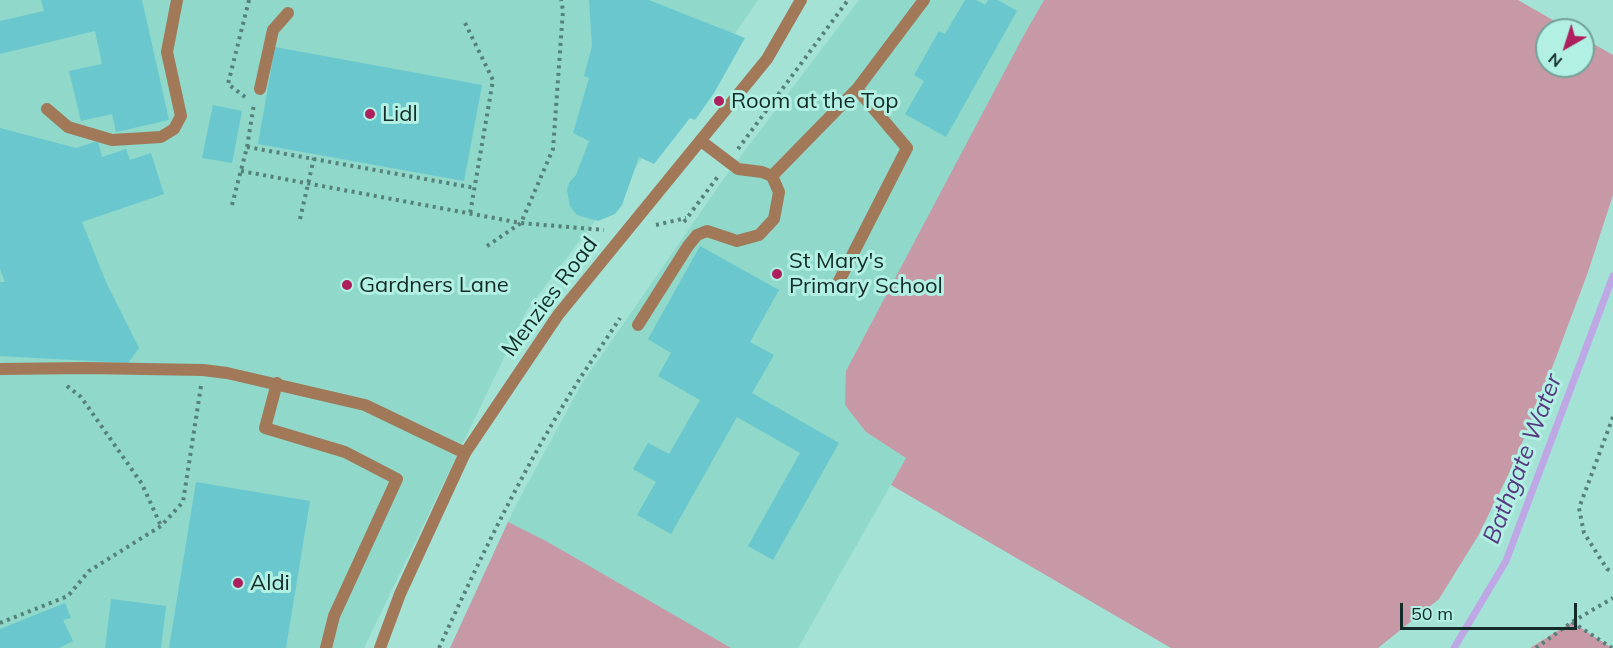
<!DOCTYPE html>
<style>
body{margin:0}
#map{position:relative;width:1613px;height:648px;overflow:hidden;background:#a4e2d6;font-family:Mulish,sans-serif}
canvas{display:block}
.north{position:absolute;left:1535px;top:18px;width:60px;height:60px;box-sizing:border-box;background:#b1f0e3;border:2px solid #72a298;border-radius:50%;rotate:219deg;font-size:16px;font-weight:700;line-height:24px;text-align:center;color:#132c28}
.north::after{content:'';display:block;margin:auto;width:21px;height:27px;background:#ad205d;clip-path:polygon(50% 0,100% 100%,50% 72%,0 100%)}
.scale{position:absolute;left:1400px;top:603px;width:177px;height:27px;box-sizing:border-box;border:3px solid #132c28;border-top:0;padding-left:8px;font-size:18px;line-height:21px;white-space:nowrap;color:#132c28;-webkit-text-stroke:4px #b1f0e3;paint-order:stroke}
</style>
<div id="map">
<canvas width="1613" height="648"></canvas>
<div class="north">N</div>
<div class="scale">50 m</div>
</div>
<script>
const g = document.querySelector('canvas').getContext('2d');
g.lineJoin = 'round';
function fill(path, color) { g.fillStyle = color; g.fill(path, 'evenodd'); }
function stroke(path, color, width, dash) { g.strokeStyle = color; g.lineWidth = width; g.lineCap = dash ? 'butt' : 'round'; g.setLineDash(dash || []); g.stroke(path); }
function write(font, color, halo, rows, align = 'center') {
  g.font = font + ' Mulish,sans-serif'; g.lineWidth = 6; g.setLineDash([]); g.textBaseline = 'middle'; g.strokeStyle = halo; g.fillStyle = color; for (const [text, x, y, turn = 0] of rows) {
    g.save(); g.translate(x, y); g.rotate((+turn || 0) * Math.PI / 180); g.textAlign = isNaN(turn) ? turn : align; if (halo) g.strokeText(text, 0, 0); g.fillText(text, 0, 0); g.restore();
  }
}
const built = new Path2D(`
 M0,0H758L712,67L527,310L364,648H0Z
 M859,0H1044L1024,35L866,432L906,458L798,648H450L514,509L581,385L725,177Z`);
const green = new Path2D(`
 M1044,0H1518L1570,30H1547V66H1583V38L1613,55V195L1588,272L1549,376L1514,463L1478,536L1439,599L1378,648H1171L891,485L906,458L866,432L845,405L846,371L1024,35Z
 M508,522L546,541L731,648H450Z
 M1572,622L1612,648H1530Z`);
const stream = new Path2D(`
 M1454,648L1506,561L1613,276`);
const building = new Path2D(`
 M41,0H142L169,120L116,132L112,114L81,121L69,71L102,64L95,31L0,54V21L44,11Z
 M589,0H649L745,38L714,93L695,120L690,118L654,164L639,157L622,205L615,214L598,221L577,215L570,206L567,190L569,183L576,175L589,141L573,133L589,78L584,76L592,46Z
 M965,0H976L985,5L988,0H998L1017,11L946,137L905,114L924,81L914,75L939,31L945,34Z
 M275,47L482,85L464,181L258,144Z
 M213,105L242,111L232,163L202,158Z
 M0,128L76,148L98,141L102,157L126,149L130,160L151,153L164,194L82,222L106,282L139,348L128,363L0,356V282H5L0,269Z
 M700,246L779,290L750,342L774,355L752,393L839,443L773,560L748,546L800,453L737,417L671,534L637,515L656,482L633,469L648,443L669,454L700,400L658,376L671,353L648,339Z
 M196,482L310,501L286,648H169Z
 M111,599L166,606L161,648H105Z
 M65,603L71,618L63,620L73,641L59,648H0V629Z`);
const path = new Path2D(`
 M465,23L493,80L470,214
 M245,97L228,84L249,0
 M247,147L475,188
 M738,149L848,0
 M241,171L521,223L604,230
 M232,205L247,147L254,104L253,103
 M300,219L314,158
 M684,222L719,175
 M656,225L686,218
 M487,246L521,223L553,149L563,10L561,0
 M67,386L81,397L142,484L161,526
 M1613,417L1579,508L1584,533L1607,569L1613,572
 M1572,622L1612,648
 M0,623L68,596L89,571L161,526L183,502L201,386
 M439,648C480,558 524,467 577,383C591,361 606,340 620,318
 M1536,648L1572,622L1613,598`);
const service = new Path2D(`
 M260,89L273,30L288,13
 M47,109L68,127L112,140L161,137L174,129L181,116L167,52L177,0
 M772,176L857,89
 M836,287L907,148L857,89L924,0
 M638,325L688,246L697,235L707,231L737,241L759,235L774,219L779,192L772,176L762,172L738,169L701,141
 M277,383L265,428L345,452L397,479L334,616L326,648`);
const minor = new Path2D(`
 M0,369L86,368L203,370L227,373L365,405L465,453`);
const tertiary = new Path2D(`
 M380,648L400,594L465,453L558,315L767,59L801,0`);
const markers = [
 [719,101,6,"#ad205d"],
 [370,114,6,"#ad205d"],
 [777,274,6,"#ad205d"],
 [347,285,6,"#ad205d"],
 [238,583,6,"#ad205d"]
];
const poiNames = [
 ["Room at the Top",731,101],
 ["Lidl",382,114],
 ["St Mary's",789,261],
 ["Primary School",789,286],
 ["Gardners Lane",359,285],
 ["Aldi",250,583]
];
const streetNames = [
 ["Menzies Road",550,297,-53]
];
const waterNames = [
 ["Bathgate Water",1523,459,-69]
];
fill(built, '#8fd8ca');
fill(green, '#c798a5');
stroke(stream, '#bda7e5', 7);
fill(building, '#69c7cd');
stroke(path, '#568179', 4, [3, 4.5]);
stroke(service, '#a17959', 12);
stroke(minor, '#a17959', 12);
stroke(tertiary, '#a17959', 12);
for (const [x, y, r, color] of markers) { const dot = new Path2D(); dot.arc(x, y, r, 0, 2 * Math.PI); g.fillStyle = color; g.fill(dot); stroke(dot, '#b1f0e3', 2); }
write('22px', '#132c28', '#b1f0e3', poiNames, 'left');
write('22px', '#132c28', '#b1f0e3', streetNames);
write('italic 24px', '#573881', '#b1f0e3', waterNames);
</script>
